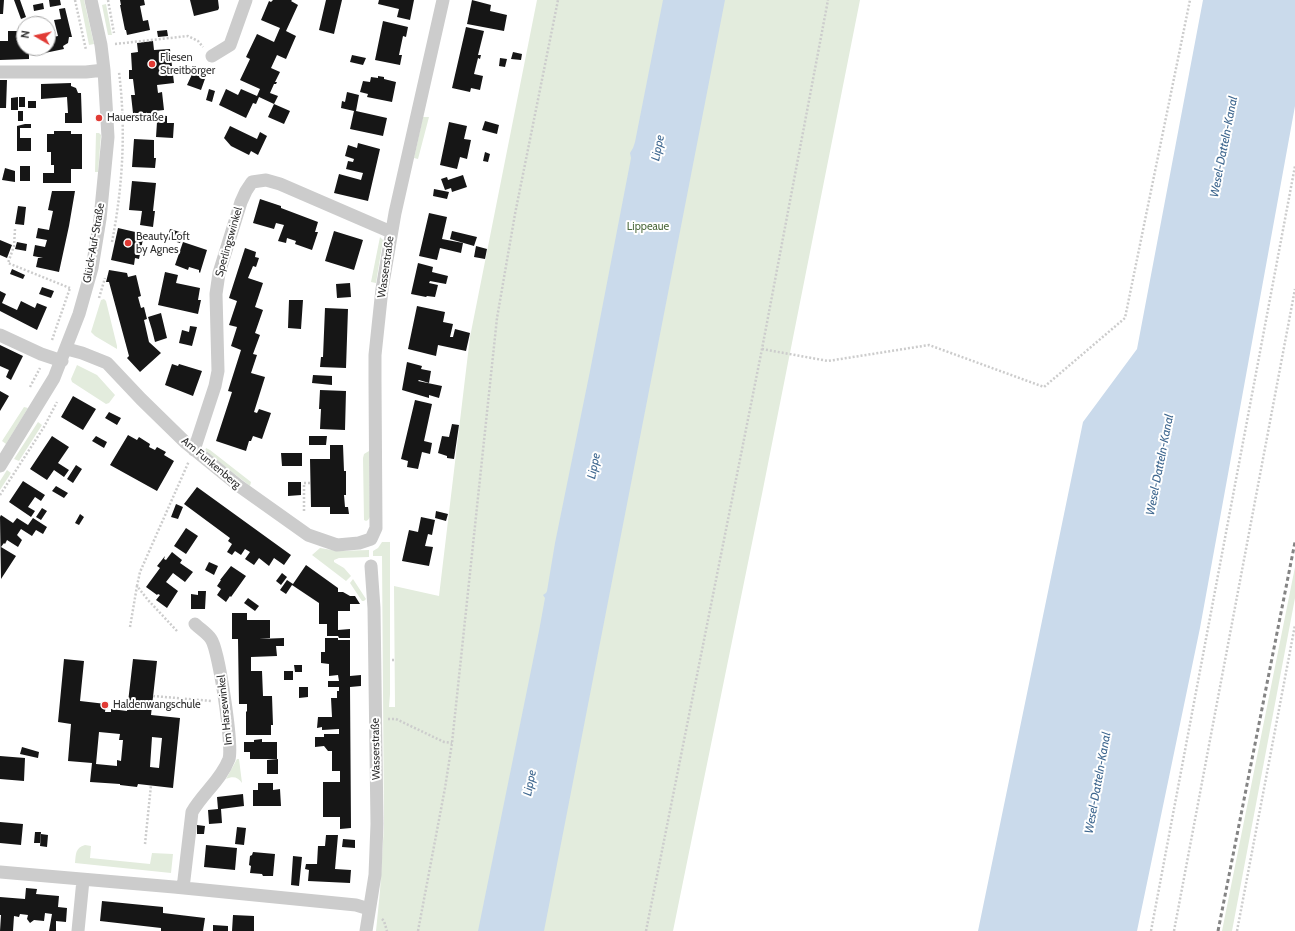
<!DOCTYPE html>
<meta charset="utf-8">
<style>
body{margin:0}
#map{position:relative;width:1295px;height:931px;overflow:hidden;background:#fff;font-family:Cabin,sans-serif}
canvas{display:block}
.north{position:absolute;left:16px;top:16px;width:40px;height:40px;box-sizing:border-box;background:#fff;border:1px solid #acacac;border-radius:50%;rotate:279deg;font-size:11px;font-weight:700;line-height:16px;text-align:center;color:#2f2f2f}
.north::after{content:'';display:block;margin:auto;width:14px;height:18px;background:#e13b35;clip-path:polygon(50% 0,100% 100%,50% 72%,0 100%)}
</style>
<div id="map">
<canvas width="1295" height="931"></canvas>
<div class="north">N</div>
</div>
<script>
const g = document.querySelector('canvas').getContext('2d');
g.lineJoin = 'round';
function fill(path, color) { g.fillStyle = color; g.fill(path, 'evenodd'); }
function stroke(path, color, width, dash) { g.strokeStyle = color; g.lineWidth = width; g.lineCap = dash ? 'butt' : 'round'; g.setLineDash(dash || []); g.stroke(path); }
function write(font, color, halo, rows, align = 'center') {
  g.font = font + ' Cabin,sans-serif'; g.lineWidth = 4; g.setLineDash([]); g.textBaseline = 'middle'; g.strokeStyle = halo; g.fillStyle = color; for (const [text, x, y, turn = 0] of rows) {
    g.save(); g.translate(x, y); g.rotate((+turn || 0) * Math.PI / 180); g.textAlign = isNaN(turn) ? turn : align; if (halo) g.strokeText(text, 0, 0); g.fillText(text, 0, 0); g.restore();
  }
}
const green = new Path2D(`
 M80,0H84L94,44L89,45Z
 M537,0H860L762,494L673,931H376L380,891L384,825L382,556H373V551L378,548L382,542H390V694L389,707H395L394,586L439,596L470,337Z
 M106,4L112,35H108L102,5Z
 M423,117H429L418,159L414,158Z
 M96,133H99L101,135L98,172H95Z
 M380,237L383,240L376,283L371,282Z
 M104,299L106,301L117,346V349L95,336L91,332L101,300Z
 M77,365L97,375L115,395L109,403L106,404L72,382L71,379Z
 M24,407L28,408L6,444L2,441Z
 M38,422L42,425L19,461L14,459Z
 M206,448L210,450L251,482L250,486L205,451Z
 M369,451L370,517L368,520L366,521L364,520L363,458L364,454Z
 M7,470L11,473L0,490V481Z
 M320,548L338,551L369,550V557L339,558L334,560V562L344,568L351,576L346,581L312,555Z
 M1295,567V598L1232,931H1222Z
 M353,579L366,599L364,601H362L350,583Z
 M237,759H239L242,783C238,777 233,776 226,779Z
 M85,845L91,846L90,858L150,864L152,853L173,854L171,873L75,863C76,854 75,848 85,845Z`);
const water = new Path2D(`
 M663,0H725L544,931H478L539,631L545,598L543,595L546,593L547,591L555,543L590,371L631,158L630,153L633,148L635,142Z
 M1203,0H1295V106L1200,628L1137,931H978L1083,422L1137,349Z`);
const building = new Path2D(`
 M0,0H4L3,14H0Z
 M14,0H20L26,17L21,19Z
 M49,0H60L61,5L50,7Z
 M120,0H144L145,5L140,6L143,21L148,20L150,30L127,35L126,30H125L120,5H121Z
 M190,0H218L219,8L218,10L194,16Z
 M273,0H292L291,1L298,5L286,31L296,36L286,59L277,55L271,68L280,72L275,82H277L276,84H274L270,93L278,96L274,104L259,97L256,104L253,103L246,118L219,105L226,89L238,95L241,89L257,96L260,89L240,80L250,59L246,57L257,34L274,42L280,28L261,20L269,1L271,2Z
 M326,0H342L334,34L319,30Z
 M379,0H414L410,20L397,17L399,9L378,4Z
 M472,0L491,5L490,11L507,15L504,31L467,24Z
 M43,3L44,9L34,11L33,5Z
 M65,8L72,37H69L68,43L63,46L64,49L35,55L33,48H48V38L58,36L54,20L61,19L59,9Z
 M383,21L408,27L406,37L403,36L399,55H402L400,65L375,60Z
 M466,27L484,31L478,55H481L480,59L478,58L474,74L483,76L480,90L471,88L470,92L452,88Z
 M167,30L168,36L158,37L157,31Z
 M8,31H21V41H24V48H29V59L0,60V41H8Z
 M153,41L154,50L170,49L174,83L157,85L158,93L162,92L164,110L155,111V113L152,115L146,116L142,115V113H133L131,95H135L133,79H129V70H132L131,53L138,52L137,43Z
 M513,52L522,54L521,60L511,59Z
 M352,55L366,58L363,65L350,62Z
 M500,58L507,59L505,67L499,66Z
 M186,66L191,67L189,74L185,73Z
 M194,70L201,75L206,76L201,90L187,85Z
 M378,76L384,77V79L396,82L392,102L367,97L368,94L360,92L363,81L370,82L371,77L378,78Z
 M0,80H7L6,108H0Z
 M71,83V86L76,88L78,93H81L82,123H65V113H68L67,97L41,99V84Z
 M209,89L215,91L212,102L206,100Z
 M347,92L359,95L356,111L387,118L383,136L350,129L354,111L341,108L342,101L345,102Z
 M18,97V110H11V98Z
 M19,97H25V107H19Z
 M28,101H36V108H28Z
 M274,104L290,111L284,124L268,117Z
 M18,111H23V121H18Z
 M153,115L167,116V123H174L173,138L156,137L157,122H153Z
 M485,121L499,125L497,134L482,130Z
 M449,122L467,126L464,139L471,140L467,159L460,157L457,169L440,165Z
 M25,124H31V128H20V138H31V151H17V126Z
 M230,126L257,139L260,132L267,136L258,155L251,151L249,155L231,146L224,138Z
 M54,131H71V134H82V169H71V183H43V173H54V165H51V152H47V134H54Z
 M134,139L154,140V158H156L155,168L132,167Z
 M358,143L380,149L368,201L334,193L339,174L361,180L363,173L346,169L348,161L353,162L354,159L345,156L348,145L357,148Z
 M485,152L490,154L488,162L483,161Z
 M20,166H30V181H20Z
 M5,168L15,171V182L2,180Z
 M463,175L467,187L452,192L451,188L445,190L441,179L447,177L448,180Z
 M132,181L156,183L153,211H155L153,227L140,225L142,211L129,210Z
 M434,189L449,192L447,199L433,196Z
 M52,191H75L69,226L59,272L36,267L38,258H43L33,256L35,245L45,247L47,240L36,238L38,228L49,230L53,211L48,210Z
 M260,199L281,206V208L318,222L315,232H318L312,250L295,244L296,241L287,238L286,243L278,241L284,225L276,223L274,229L253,223Z
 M18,206L26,207L24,225L15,224Z
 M429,213L447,217L442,239L463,243L461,253L440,248L437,260L419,256Z
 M118,228L144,234L139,259L135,258L134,265L111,260Z
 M170,229L183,233L180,243L167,239Z
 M334,231L363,240L354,270L325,261Z
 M452,231L477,237L474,246L450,239Z
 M0,240L12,245L7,258L0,255Z
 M17,242L27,244L26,251L15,249Z
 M183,242L207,250L200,273L199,272V270L189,267L188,270L175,265Z
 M476,246L487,249L485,259L474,257Z
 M245,248L256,252L255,257L259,258L256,267L253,266L248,278L263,283L255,307L263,310L255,333L260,335L253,354L257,355L251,373L265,377L254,412L257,413L259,409L271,413L262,439L253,436L251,441H249L246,451L216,441L232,392L228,391L241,350L231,346L237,327L229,325L237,301L229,298Z
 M418,263L433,267L432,272L448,276L446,284L430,281L429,283L438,285L435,297L427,296L426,297L411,294Z
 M12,269L25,275L23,279L10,274Z
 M109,270L127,273L128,277L136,275L141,296L138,297L141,308L144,307L147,319L144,320L149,342L161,353L140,372L127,358L129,356L109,282H106Z
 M165,272L178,275L176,283L200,288L198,300H201L198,314L158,305Z
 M350,283L351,297L337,298L336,284Z
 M42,287L54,291L51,298L39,294Z
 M0,291L6,294L2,303L17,310L21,301L35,308L37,303L47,307L37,330L0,311Z
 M289,300H303L301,329L288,328Z
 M417,306L445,312L443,322L453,324L450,337H453L455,329L470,333L466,351L438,345L436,356L408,349Z
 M325,308L348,309L346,368L320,367L321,357H323Z
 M161,313L167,338L155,342L152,330L161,327L152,330L148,317Z
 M190,326L197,327L192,346L179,343L182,330L189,332Z
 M0,345L23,356L11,380L6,377L9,370L0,366Z
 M407,362L422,366L421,369L431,371L429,383L419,380L418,381L442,386L439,398L429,395V398L402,390Z
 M172,364L178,366L179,364L202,371L193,396L165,385Z
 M313,375L332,376V385L312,383Z
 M320,390L346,391L345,430L320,429L321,409H319Z
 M0,391L9,396L0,411Z
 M73,396L96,409L83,430L61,417Z
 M415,400L432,404L424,441L432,443L430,454L422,452L418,469L407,467L408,461L401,459Z
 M109,412L121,418L117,425L105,418Z
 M452,424L459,425L454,459L447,458V456L438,453L442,436L449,437Z
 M128,435L137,440L139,437L150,444L149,447L155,450L157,447L166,452L164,455L174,461L157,491L110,465Z
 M52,436L69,447L58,463L69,470L64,477L54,470L47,480L30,469Z
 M96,436L107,442L104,448L92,441Z
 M309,436H327L326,445H309Z
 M330,445H343L344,471H346V495H344L345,507H348L349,514H330V507H311L310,459H330Z
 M281,453H302V466H282Z
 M76,465L82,469L73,483L67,479Z
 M23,481L45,495L41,501L35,497L28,507L35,511L31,517L9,502Z
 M288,482H301V495L288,496Z
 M56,486L68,493L64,498L52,491Z
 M197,487L291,555L284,565L274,558L269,566L259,558L254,565L245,559L250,552L245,549L241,555L235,551L232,555L227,552L232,544L228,541L230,538L184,504Z
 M176,504L183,507L178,519L171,517Z
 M42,508L47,511L41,520L36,517Z
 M436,511L448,514L446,521L435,518Z
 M80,514L84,517L79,525L75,523Z
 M1,515L13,523L17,518L28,525L33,518L47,527L43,534L36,530L32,536L21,529L17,535L22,540L18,547L7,540L5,544L4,543L1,547L16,556L1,579L0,517Z
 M421,517L435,520L432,535L428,534L425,546L433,547L429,566L402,561L409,530L418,532Z
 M186,528L198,536L186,554L174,546Z
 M172,552L182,560L180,563L193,572L185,582L173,573L166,582L178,591L167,608L156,600L160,595L158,594L157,595L146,587L160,568L157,566L165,556L164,559L166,560Z
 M209,562L218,566L214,575L205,570Z
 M306,565L338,588V592H343L350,596H355L360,604H350V611H338V630L350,629V638H339L338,636H327V624H319V603L292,585L286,594L280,590L287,580L293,584Z
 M231,566L246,576L231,597L230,596L226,602L217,595L221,589L217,586L221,580H220Z
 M282,573L287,577L281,585L276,581Z
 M198,591H206L205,609H191V594L198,595Z
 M248,598L259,606L255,611L244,603Z
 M232,613H247V620H270V638L259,639L284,638V646H276L277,656L251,657V671H262L263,696H272L273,725H271V735H246V712L247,711V704H239L238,639H232Z
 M325,638H338V640H350V676L361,675V686L350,687L351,828L340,829V817H323V782H340V771H332V751H328L324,746L315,747V737H324V734H339V729L322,730V727L317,728L318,717H332L331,698H337V691H339V687H328V681H339L338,675L329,676V664L321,663V652H325Z
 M64,659L84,661L80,701L106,704L105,712H111V709L127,711L133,659L157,661L151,715L180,718L173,788L138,784L137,787L120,785V784L90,782L92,763L68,761L71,724L58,722ZM99,732L120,734L119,740H123L121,761L117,760V766L96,764ZM152,737L162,738L159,768L150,767Z
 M294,665H302V672H295Z
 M284,671H293V680H284Z
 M299,687H308V697L299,698Z
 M262,739V742H277V759H250V752H244V742H254V740Z
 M22,747L39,752L38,758L20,754Z
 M0,756L25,758L24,781L0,779Z
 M278,759V774H267V760Z
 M258,783H273V790L280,789L281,806H253V790H258Z
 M243,794L244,806L221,809L222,823L209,824L208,810L218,809L217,797Z
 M0,822L23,824L21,845L0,843Z
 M197,825L205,826L204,834H197Z
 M237,827L246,828L244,845L235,844Z
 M35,832H41L40,843H34Z
 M41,834L48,835L47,847L40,846Z
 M326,835H338L335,869L351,870L350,883L308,881L309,870L305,869L306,864H317L318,846H325Z
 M343,839L355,840V848L342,847Z
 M206,845L237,848L235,870L204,867Z
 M253,852L275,854L273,876H263L262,874L250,873L251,866L249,865L250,856L252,855Z
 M293,856L302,857L299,886L291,885Z
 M26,888L37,889L36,894L59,896L58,907L67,908L66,922L56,921V931H49L52,914L45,913L44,921L34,920L30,923L27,919L28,915L20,914L19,917L14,916L13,931H0L1,915H0V897L25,899Z
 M102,901L163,907V913L205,918L203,931H161V928L100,921Z
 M233,915L254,916V931H232Z
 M213,925L228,926V931H213Z`);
const path = new Path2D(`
 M75,0L86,50
 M108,0L114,33
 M115,44L188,36L198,41L203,47
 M15,229L14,246L8,263L70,288
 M112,242C123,185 126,129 119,72
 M99,298L105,278
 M52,340L70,288
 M762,349L828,361L929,345L1044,387L1125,318L1190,0
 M30,387L40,368
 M0,495L44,427L57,402
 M304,511V483H312
 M130,627L137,586
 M177,631L148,600L137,586L140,572L189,461
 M392,660H395
 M153,696L212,701
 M388,719H396L444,742L452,743
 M145,844L151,785
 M382,919L384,921L387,931
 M418,931L445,788L452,743L497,318L515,214L558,0
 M646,931L762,349L828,0
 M1151,931L1295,166
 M1174,931L1295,289
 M1237,931L1295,625`);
const street = new Path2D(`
 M212,56L230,45L246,0
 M0,72H86L104,70
 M0,335L41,354L62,361
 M67,349L82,353L107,363L141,399L186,443L239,486L308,535L337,545L359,543L371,539L376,528L375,381V355L382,289L395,213L443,0
 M194,450L215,386L218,371L216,294L219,273L241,202L246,191L252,182L266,180L280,184L391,232
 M0,466L54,378L79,314L92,268L100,219L108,137L104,70L101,45L91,0
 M0,872L174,887L356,905L369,909
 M183,888L192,812C203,793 221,780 229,759C233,746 219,650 211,639C207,633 200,629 195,624
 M78,931L83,880
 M366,931L375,875L377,824L374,608L371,566`);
const rail = new Path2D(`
 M1218,931L1295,542`);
const markers = [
 [152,64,4,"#e13b35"],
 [99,118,4,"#e13b35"],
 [128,243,4,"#e13b35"],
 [105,705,4,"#e13b35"]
];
const poiNames = [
 ["Fliesen",160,58],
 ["Streitbörger",160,71],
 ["Hauerstraße",107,118],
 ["Beauty Loft",136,237],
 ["by Agnes",136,250],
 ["Haldenwangschule",113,705]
];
const parkNames = [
 ["Lippeaue",648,227]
];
const streetNames = [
 ["Sperlingswinkel",229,242,-74],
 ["Glück-Auf-Straße",94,243,-80],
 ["Wasserstraße",386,267,-82],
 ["Am Funkenberg",211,463,40],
 ["Im Harsewinkel",225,710,-96],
 ["Wasserstraße",376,749,-91]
];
const waterNames = [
 ["Wesel-Datteln-Kanal",1224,147,-79],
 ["Lippe",658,148,-79],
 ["Wesel-Datteln-Kanal",1160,465,-79],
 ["Lippe",594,466,-79],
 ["Lippe",530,783,-79],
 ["Wesel-Datteln-Kanal",1098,783,-80]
];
fill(green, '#e3ecdd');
fill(water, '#cadaeb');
fill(building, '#161616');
stroke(path, '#ccc', 2.5, [2, 2]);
stroke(street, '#ccc', 13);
stroke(rail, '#848484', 3, [4, 3]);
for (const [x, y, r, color] of markers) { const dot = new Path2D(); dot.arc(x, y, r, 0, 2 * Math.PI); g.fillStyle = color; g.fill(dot); stroke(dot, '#fff', 1.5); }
write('11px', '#2f2f2f', '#fff', poiNames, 'left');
write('11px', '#4d6a3d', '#fff', parkNames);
write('11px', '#2f2f2f', '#fff', streetNames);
write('italic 12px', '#3e678f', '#fff', waterNames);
</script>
